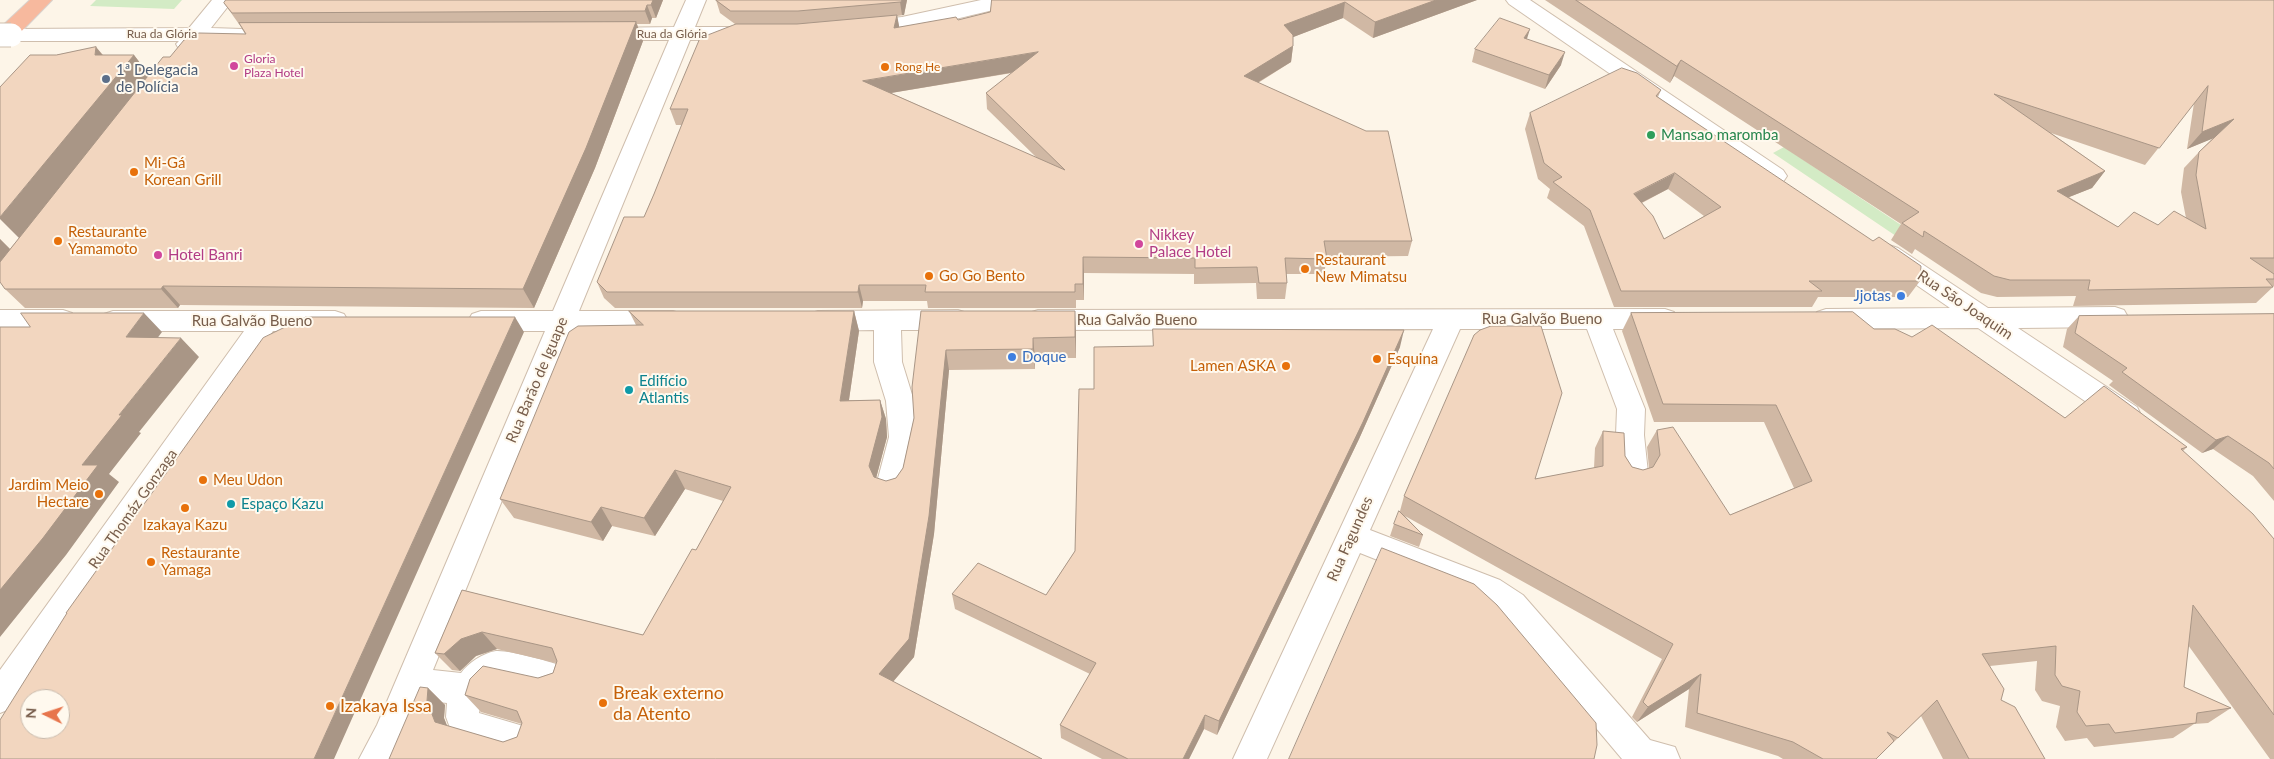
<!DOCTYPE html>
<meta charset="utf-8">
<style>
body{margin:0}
#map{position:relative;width:2274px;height:759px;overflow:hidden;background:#fdf5e8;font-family:Lato,sans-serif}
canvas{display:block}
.north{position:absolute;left:20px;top:689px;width:50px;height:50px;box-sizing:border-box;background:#fff9ee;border:1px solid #c9bbad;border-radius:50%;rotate:274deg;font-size:14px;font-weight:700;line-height:20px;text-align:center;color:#775d4b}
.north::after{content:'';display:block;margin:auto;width:18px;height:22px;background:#e7754c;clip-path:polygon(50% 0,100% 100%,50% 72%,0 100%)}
</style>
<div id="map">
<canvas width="2274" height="759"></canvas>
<div class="north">N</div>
</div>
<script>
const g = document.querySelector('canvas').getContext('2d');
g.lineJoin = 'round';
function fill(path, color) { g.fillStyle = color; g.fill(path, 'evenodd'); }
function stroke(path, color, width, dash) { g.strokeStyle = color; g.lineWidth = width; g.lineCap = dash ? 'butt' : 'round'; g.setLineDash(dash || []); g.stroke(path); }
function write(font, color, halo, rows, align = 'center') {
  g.font = font + ' Lato,sans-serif'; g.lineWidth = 4; g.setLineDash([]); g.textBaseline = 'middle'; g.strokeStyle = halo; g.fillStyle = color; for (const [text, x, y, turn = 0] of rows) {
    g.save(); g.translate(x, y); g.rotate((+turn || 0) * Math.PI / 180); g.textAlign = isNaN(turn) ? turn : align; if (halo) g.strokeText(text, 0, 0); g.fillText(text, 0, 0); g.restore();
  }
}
const green = new Path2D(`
 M96,0H182L174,9L90,6Z
 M1784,147L1907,229L1896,236L1773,153Z`);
const minor = new Path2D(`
 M212,0H233L211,28L242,29L245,34L242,39L201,41C194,49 190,51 179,49L176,44L179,41H11L3,40L0,35L3,30L11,29L189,28Z
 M686,0H706L695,27H749L757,28L760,33L757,38L749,39L690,40L579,311H673L682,314L686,321L682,328L673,331H571L433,670L461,673C468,663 483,653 496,651C509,650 552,662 565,667L569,678L565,689L553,693L498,681L482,698L479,713L530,728L535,740L530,752L518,756L453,736L446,717L447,703L421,700L395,759H359L377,725L545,331H481L472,328L468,321L472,314L481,311H553L669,40H602L594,39L591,34L594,29L602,28L674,27Z
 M981,0H1020L1017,4L1010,6C973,14 888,39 855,30L851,26L855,22L902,17Z
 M1506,0H1530L1783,170L1787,176L1783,182L1775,184L1767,182L1509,4Z
 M1889,245L1898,248L1988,308L2115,307L2124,310L2128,317L2124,324L2115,327L2018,328L2137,407L2141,415L2137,423L2127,426L2117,423L1978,328L1826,329L1817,326L1813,319L1817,312L1826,309L1950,308L1880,260L1876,254L1880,248Z
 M1665,309L1674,312L1678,319L1674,326L1665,329H1613L1645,409L1644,435L1648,473L1643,482L1633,485L1623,482L1618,473L1616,435L1617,409L1587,329H1460L1370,530L1500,580L1523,595L1650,740L1675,747L1680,759H1622L1501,615L1478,600L1360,553L1267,759H1233L1433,329L1038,330L1029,327L1025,320L1029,313L1038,310Z
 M0,310H63L72,313L76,320L72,327L63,330H0Z
 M958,310L967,313L971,320L967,327L958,330H901L902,362L914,401L917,437L906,486L901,495L891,498L881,495L876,486L889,437L886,401L874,362V330L818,331L809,328L805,321L809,314L818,311Z
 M113,311H335L344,314L348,321L344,328L335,331H273L12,708L0,713V670L244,331H113L104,328L100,321L104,314Z`);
const highway = new Path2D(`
 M30,0H52L8,45L0,46V28Z`);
const minorBridge = new Path2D(`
 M0,35H11`);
const wall = new Path2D(`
 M226,0H663L656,18H652L650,24H637L643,41L595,168L534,308L180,305L178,308H25L5,289L0,282V239L10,249L19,238L56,55L96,47L103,55H134L149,75L170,57L246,34L224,3Z
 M716,0H907L904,15L897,16L899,27L958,20L990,12L992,0H1477L1373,38L1343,18L1293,37V46L1291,62L1258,83L1412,241L1408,256L1327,257L1324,274H1286L1287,283L1285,299H1257L1256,283L1194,284V274L1084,273V300H1076V308H928L927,301H863L862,308H615L604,298L597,282L644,217L654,194L682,125H676L670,109L776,24H735L720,13ZM1012,73L986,93L987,109L1037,158L891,93Z
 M1545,0H2274V286L2256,303L2073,306L2076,296L1997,297L1981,293L1915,249L1912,254L1891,240L1901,224L1674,76L1670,83ZM2194,103L2187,149L2213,138L2199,152L2184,168L2181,192L2186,218L2158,225L2118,227L2069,197L2092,188L2105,171L2051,133L2145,165Z
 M1475,49L1561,65L1545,89L1472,62Z
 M1661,90L1658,97L1920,281L1908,297H1818L1812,307H1614L1584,226L1547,198L1550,189L1538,179L1525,129L1530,113ZM1668,189L1704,216L1664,239L1642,203Z
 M629,311H854L859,331L849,400H880L886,419L887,437L876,478L886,481L896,478L903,468L914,418L921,311L1076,331V358H1035V369L949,370L934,534L914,657L893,682L1042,759H389L428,688L445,705L444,718L447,726L503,742L517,737L522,724L481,712L465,695L538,678L553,673L556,663L497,649L476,656L460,671L452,670L435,653L462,590L643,635L696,550L723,501L685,489L655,536L612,526L603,541L514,518L500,499L636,325Z
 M1631,313L1874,329L2065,418L2187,447L2183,451L2274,539V759H2270L2188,645L2184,687L2231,708L2208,723L2194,724L2173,738L2094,747L2087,738L2065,741L2056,727L2060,706L2042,701L2035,690L2037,661L1990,666L2001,700L2045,759H1943L1921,716L1876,759H1783L1778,756L1685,727L1689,689L1637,722L1632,717L1662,659L1405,516L1423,535L1419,547L1390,536L1394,524L1400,511L1404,496L1535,479L1594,468L1595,448L1603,431L1625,456L1632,467L1643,470L1649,468L1647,447L1657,430L1730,515L1794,488L1764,422H1654L1622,331Z
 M2274,314V501L2253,476L2213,449L2202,453L2109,385L2113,381L2063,347L2067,329L2079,316Z
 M1153,329L1400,347L1359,439L1217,735L1204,729L1189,759H1102L1061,738L1060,725L1090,674L955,609L952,594L1046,595L1075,551L1094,389L1153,346Z`);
const shadedWall = new Path2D(`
 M653,0H663L656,18L651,5Z
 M902,0H907L904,15H902L900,2Z
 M1436,0H1477L1373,38L1375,22Z
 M1345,2L1343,18L1283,41L1284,25Z
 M647,5L652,18L650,24L645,11Z
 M897,15L900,31L894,28Z
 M636,22L643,41L595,168L534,308L523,289Z
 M1530,29L1526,42L1524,38Z
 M1293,46L1291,62L1242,92L1244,76Z
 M96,47L113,68L95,55Z
 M1038,52L1039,68L867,97L863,81Z
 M1565,52L1561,65L1545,89L1549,75Z
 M134,55L150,76L20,239L0,219V217Z
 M1681,60L1674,76L1670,83L1677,66Z
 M2234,119L2219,136L2187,149L2202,132Z
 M2105,171L2092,188L2044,207L2057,191Z
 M1675,173L1668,189L1627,210L1634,194Z
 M0,239L11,250L0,266Z
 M1083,257L1084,273V300L1083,284Z
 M859,285L863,301L862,308L858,292Z
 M163,286L180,305L178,308L161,289Z
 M854,311L859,331L846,420L840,401Z
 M1075,311L1076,331V358L1075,337Z
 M144,313L162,332L144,356L126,337Z
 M515,317L524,332L334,759H314Z
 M1404,330L1400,347L1359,439L1217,735L1219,721Z
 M181,338L199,357L139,432L141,433L109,474L119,482L66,555L0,637V590L82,465L119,415Z
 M1033,338L1035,358V369L1033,349Z
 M946,350L949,370L934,534L914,657L885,691L879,674Z
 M880,400L886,419L887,437L874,486L869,466Z
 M2228,436L2213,449L2202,453L2216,440Z
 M675,470L685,489L655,536L644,518Z
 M601,507L612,526L603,541L591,522Z
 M482,632L497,649L476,656L460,671L444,654L461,639Z
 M1701,674L1689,689L1637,722L1648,707Z
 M428,688L445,705L444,718L452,738L435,722L427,701Z
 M1205,715L1204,729L1189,759H1183Z`);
const building = new Path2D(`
 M226,0H653L651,5H647L645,11L232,13L224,3Z
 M716,0H902L901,2H900L798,11H731Z
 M992,0H1436L1375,22L1345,2L1284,25L1293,35V46L1244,76L1366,131H1388L1412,241H1324L1327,259L1285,258L1287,283H1259L1257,267L1195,268V258L1083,257V284H1075V292H925L926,285H859L858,292H607L597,282L624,217H644L654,194L688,109H670L700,38L736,24H797L897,15L894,28L956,17L958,20L990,12ZM1038,52L986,93L1065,170L863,81Z
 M1576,0H2274V258H2250L2274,274V279H2266L2273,287L2088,290L2090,280H2010L1994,276L1924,231L1923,237L1902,223L1919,212L1681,60L1677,66ZM2208,86L2202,132L2234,119L2199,152L2196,175L2206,229L2174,211L2158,225L2134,212L2118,227L2057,191L2105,171L1994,94L2159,148Z
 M1500,18L1530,29L1524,38L1565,52L1549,75L1475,49Z
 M636,22L586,148L523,289L163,286L161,289H5L0,282V262L163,57H170L184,40L199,33L246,34L239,23Z
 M96,47L95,55H134L0,217V87L30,55H56Z
 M1622,68L1637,73L1661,90L1656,96L1873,241L1879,237L1921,266L1920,281H1809L1822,291H1621L1590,210L1553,182L1562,177L1544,163L1530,113ZM1675,173L1721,207L1664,239L1653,216L1634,194Z
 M629,311H854L840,401L880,400L882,417L869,466L874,477L886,481L896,478L903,468L914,418L912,387L921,311H1075V337L1033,338V349L946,350L929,516L909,639L879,674L1042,759H389L420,687L428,688L427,701L435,722L503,742L517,737L522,723L517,711L465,695L470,679L483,666L538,678L553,673L557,661L552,648L482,632L461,639L444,654L435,653L462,590L643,635L692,549L696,550L731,487L675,470L644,518L601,507L591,522L500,499L569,332L578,326L643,325Z
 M1853,312L1874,329H1895L1912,337L1932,325L2065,418L2104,386L2187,447L2181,449L2253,514L2274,539V715L2193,605L2184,687L2231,708L2197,713L2196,723L2115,733L2109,724L2086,726L2077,712L2080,691L2062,686L2055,675L2056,646L1982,654L2004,689L2001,700L2015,707L2045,759H1969L1937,700L1898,738L1887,732L1894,741L1876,759H1823L1793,742L1697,713L1701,674L1648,707L1643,702L1673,644L1404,496L1474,335L1480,330L1491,326H1541L1562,393L1535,479L1603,466V431L1624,433L1625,456L1632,467L1643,470L1653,467L1660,455L1657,430L1673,427L1730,515L1812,481L1776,405L1663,404L1631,313Z
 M21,313H144L126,337L181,338L119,415H122L82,465H98L43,538L0,590V327H30Z
 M2274,314V469L2269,463L2228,436L2216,440L2122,372L2127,368L2075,333L2079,316Z
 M306,317H515L314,759H0V720L67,613H66L263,338ZM30,699H60V729H30Z
 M1153,329L1404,330L1363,422L1219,721L1205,715L1183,759H1128L1060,725L1096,663L952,594L978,563L1046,595L1075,551L1079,389H1094V347L1153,346Z
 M1399,511L1423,535L1394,524Z
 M1382,548L1474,584L1497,605L1596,723L1597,745L1594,759H1289Z`);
const markers = [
 [234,66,5,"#d1479c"],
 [885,67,5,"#e8710a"],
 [106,79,5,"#5c6f8a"],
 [1651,135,5,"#2e9e5b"],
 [134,172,5,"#e8710a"],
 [58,241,5,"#e8710a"],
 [1139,244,5,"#d1479c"],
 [158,255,5,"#d1479c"],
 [1305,269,5,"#e8710a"],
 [929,276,5,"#e8710a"],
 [1901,296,5,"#3f7fe0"],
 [1012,357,5,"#3f7fe0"],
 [1377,359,5,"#e8710a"],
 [1286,366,5,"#e8710a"],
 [629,390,5,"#0f9aa8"],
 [203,480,5,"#e8710a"],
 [99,494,5,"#e8710a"],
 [231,504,5,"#0f9aa8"],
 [185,508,5,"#e8710a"],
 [151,562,5,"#e8710a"],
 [603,703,5,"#e8710a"],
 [330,706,5,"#e8710a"]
];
const farStreetnames = [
 ["Rua da Glória",162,34],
 ["Rua da Glória",672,34]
];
const farHotelnames = [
 ["Gloria",244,59],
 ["Plaza Hotel",244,73]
];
const farFoodnames = [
 ["Rong He",895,67]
];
const serviceNames = [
 ["1ª Delegacia",116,70],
 ["de Polícia",116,87]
];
const leisureNames = [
 ["Mansao maromba",1661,135]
];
const foodNames = [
 ["Mi-Gá",144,163],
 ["Korean Grill",144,180],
 ["Restaurante",68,232],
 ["Yamamoto",68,249],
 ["Restaurant",1315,260],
 ["New Mimatsu",1315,277],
 ["Go Go Bento",939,276],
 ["Esquina",1387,359],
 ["Lamen ASKA",1276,366,"right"],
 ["Meu Udon",213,480],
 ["Jardim Meio",89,485,"right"],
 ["Hectare",89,502,"right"],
 ["Izakaya Kazu",185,525,"center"],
 ["Restaurante",161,553],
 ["Yamaga",161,570]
];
const hotelNames = [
 ["Nikkey",1149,235],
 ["Palace Hotel",1149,252],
 ["Hotel Banri",168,255]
];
const shopNames = [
 ["Jjotas",1891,296],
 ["Doque",1022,357,"left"]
];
const streetNames = [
 ["Rua São Joaquim",1965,305,34],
 ["Rua Galvão Bueno",1542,319],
 ["Rua Galvão Bueno",1137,320],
 ["Rua Galvão Bueno",252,321],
 ["Rua Barão de Iguape",537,380,-67],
 ["Rua Thomáz Gonzaga",133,509,-55],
 ["Rua Fagundes",1350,539,-66]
];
const cultureNames = [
 ["Edifício",639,381],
 ["Atlantis",639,398],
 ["Espaço Kazu",241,504]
];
const nearFoodnames = [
 ["Break externo",613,693],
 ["da Atento",613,714],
 ["Izakaya Issa",340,706]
];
fill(green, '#d3ebc5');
stroke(minor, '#cfbead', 2);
stroke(highway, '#d9d2cd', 2);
fill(minor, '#fff');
fill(highway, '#f7b99e');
stroke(minorBridge, '#cfbead', 25, []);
stroke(minorBridge, '#fff', 23);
fill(wall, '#d0b8a4');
fill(shadedWall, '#a99686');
fill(building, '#f2d6bf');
stroke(building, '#a99686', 1);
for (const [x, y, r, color] of markers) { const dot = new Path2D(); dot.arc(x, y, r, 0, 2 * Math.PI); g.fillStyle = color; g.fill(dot); stroke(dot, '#fff9ee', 2); }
write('12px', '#775d4b', '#fff9ee', farStreetnames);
write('12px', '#b23c85', '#fff9ee', farHotelnames, 'left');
write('12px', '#c56008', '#fff9ee', farFoodnames, 'left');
write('15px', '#4e5e75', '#fff9ee', serviceNames, 'left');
write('15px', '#27864d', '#fff9ee', leisureNames, 'left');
write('15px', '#c56008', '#fff9ee', foodNames, 'left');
write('15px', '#b23c85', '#fff9ee', hotelNames, 'left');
write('15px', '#366cbe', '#fff9ee', shopNames, 'right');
write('15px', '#775d4b', '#fff9ee', streetNames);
write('15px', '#0d838f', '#fff9ee', cultureNames, 'left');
write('18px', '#c56008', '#fff9ee', nearFoodnames, 'left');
</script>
